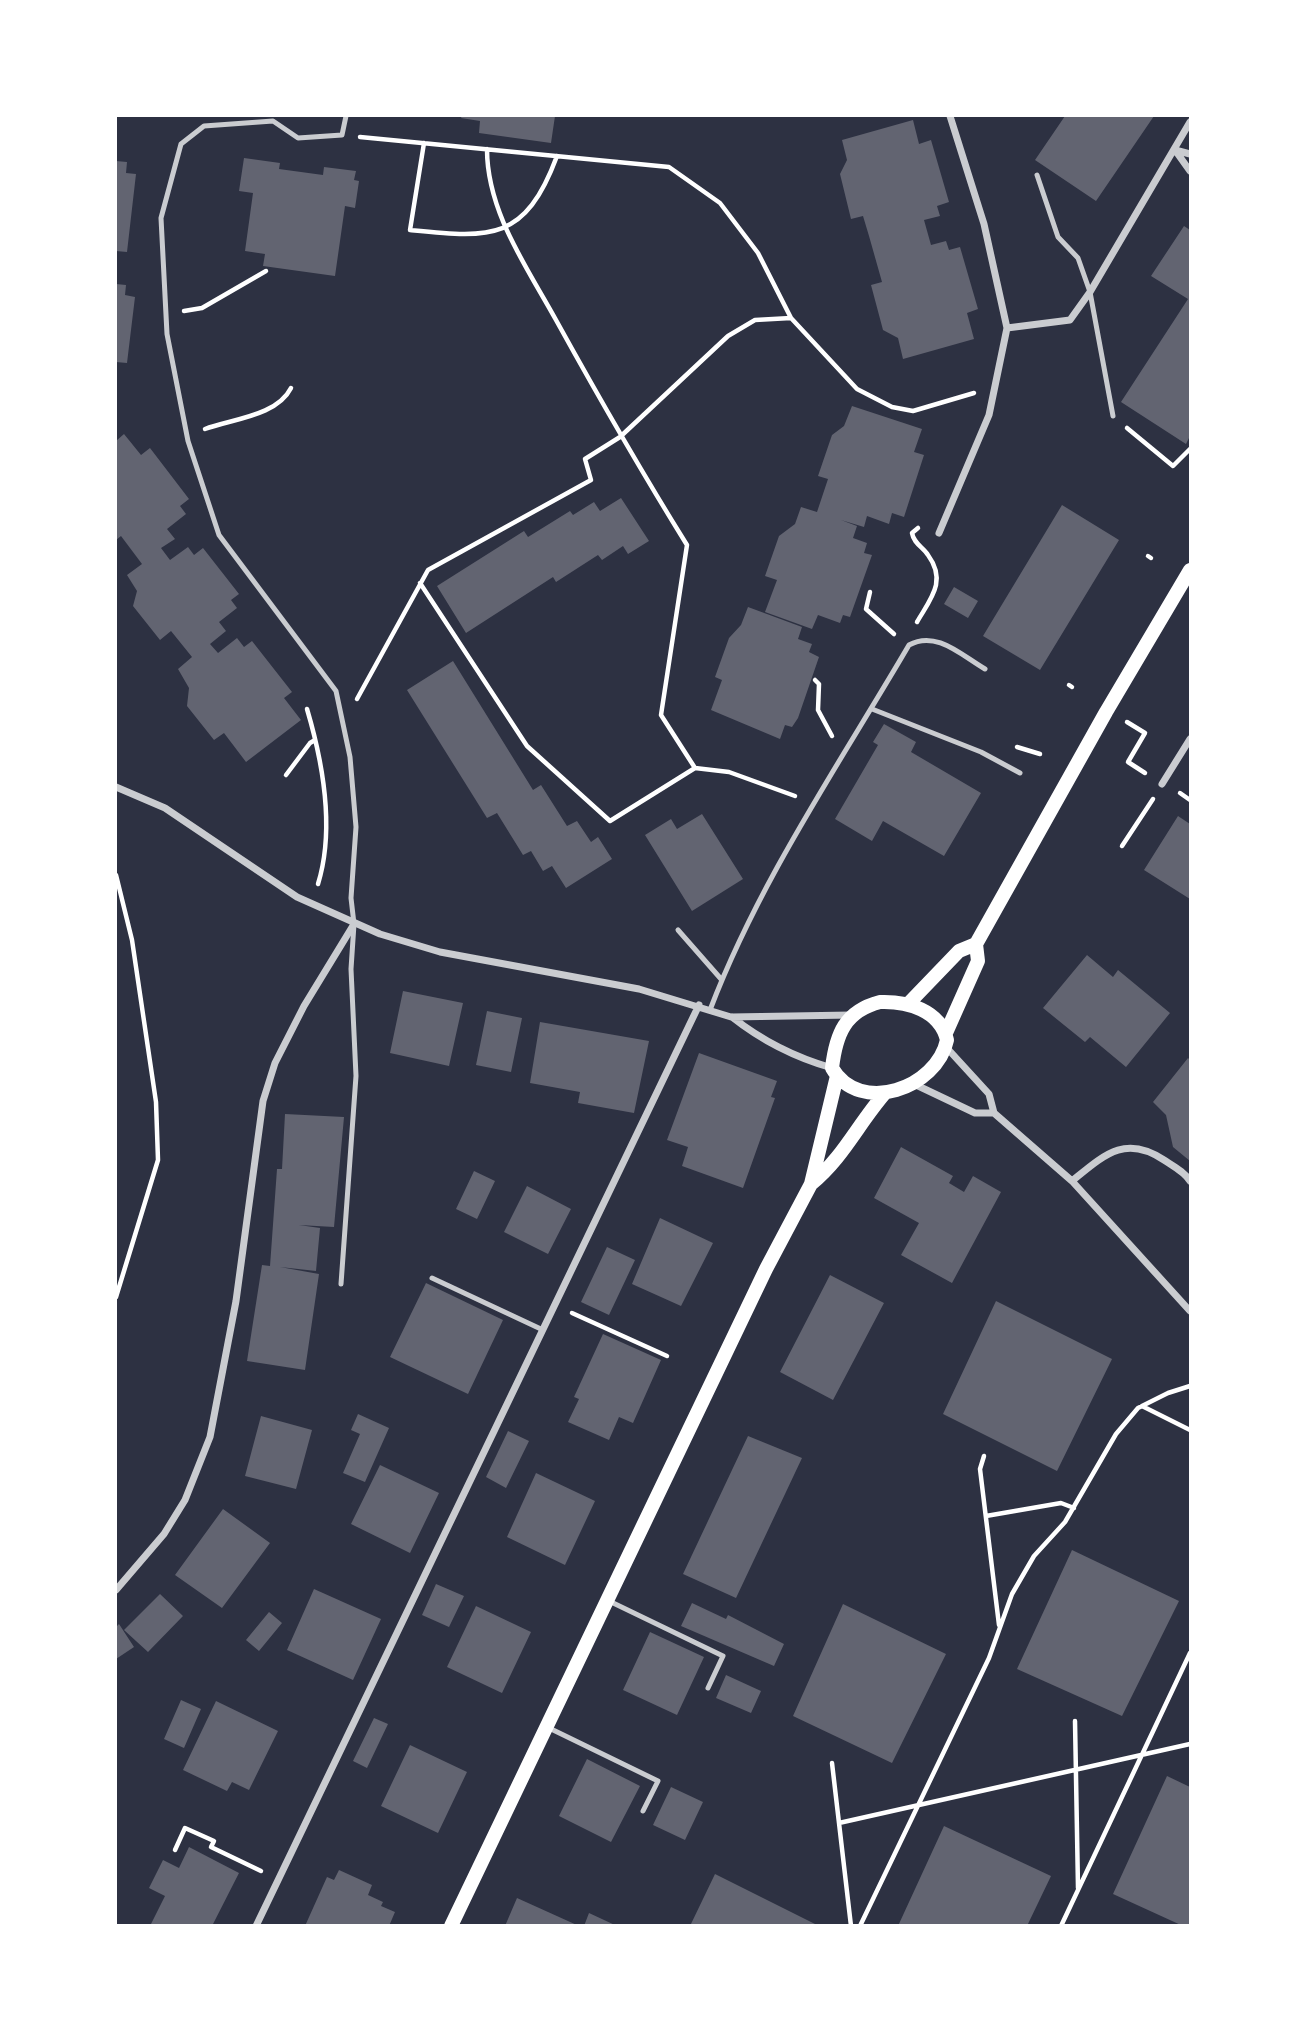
<!DOCTYPE html>
<style>
body{margin:0}
#map{position:relative;width:1306px;height:2041px;overflow:hidden;background:#2d3142;font-family:Commissioner,sans-serif}
canvas{display:block}
.frame{position:absolute;inset:0;border:117px solid #fff;pointer-events:none}
</style>
<div id="map">
<canvas width="1306" height="2041"></canvas>
<div class="frame"></div>
</div>
<script>
const g = document.querySelector('canvas').getContext('2d');
g.lineJoin = 'round';
function fill(path, color) { g.fillStyle = color; g.fill(path, 'evenodd'); }
function stroke(path, color, width, dash) { g.strokeStyle = color; g.lineWidth = width; g.lineCap = dash ? 'butt' : 'round'; g.setLineDash(dash || []); g.stroke(path); }
const building = new Path2D(`
 M462,116H555L551,143L479,133L480,121L461,118Z
 M1065,116H1154L1096,201L1035,160Z
 M913,120L919,144L931,140L949,202L937,206L940,216L924,220L931,245L946,241L949,250L960,247L978,309L967,313L974,339L903,359L898,338L883,330L871,285L882,282L869,236L863,216L851,219L840,174L847,160L842,140Z
 M244,158L280,163L279,169L323,175L324,167L356,171L354,180L359,181L355,208L345,206L335,276L263,266L265,254L245,251L253,193L239,191Z
 M116,161L127,162L126,173L136,174L127,252L116,251Z
 M1184,226L1190,230V436L1186,444L1121,402L1188,299L1151,276Z
 M116,284L126,285L125,295L135,297L127,363L116,362Z
 M852,406L922,429L914,452L924,455L904,517L892,513L889,524L867,516L864,527L841,520L857,526L853,538L867,543L864,553L872,555L850,617L843,615L840,623L818,615L812,629L765,612L777,580L765,576L779,536L795,524L801,507L817,512L828,479L818,476L832,435L844,426Z
 M124,434L141,455L150,448L189,499L180,506L186,514L167,529L175,539L161,548L170,560L188,547L194,555L203,548L239,594L231,600L237,608L219,622L226,631L210,644L218,653L237,638L244,647L252,641L292,692L284,698L301,720L246,762L224,733L214,740L187,706L189,688L178,669L192,657L171,631L160,640L133,606L137,591L127,575L142,564L121,536L116,540V441Z
 M621,498L649,541L628,554L623,546L602,560L598,555L556,582L553,577L466,633L437,586L524,531L528,537L570,511L573,515L594,502L600,511Z
 M1062,505L1119,540L1040,670L983,636Z
 M954,587L978,601L968,618L944,604Z
 M748,607L802,627L798,639L812,644L809,652L819,657L798,718L792,727L785,725L780,739L711,710L722,680L715,677L729,638L741,625Z
 M453,661L533,790L541,785L567,826L577,821L591,842L598,837L612,859L566,888L552,866L543,871L531,851L523,855L497,813L487,818L407,690Z
 M884,724L916,742L911,752L981,793L944,856L883,821L872,841L835,819L878,745L873,742Z
 M702,814L743,879L692,911L645,835L671,819L677,829Z
 M1178,816L1190,824V899L1144,870Z
 M1087,955L1113,977L1118,970L1170,1013L1126,1067L1090,1037L1085,1042L1043,1008Z
 M403,991L463,1003L449,1066L390,1053Z
 M487,1011L522,1018L511,1072L476,1065Z
 M540,1022L649,1041L634,1113L578,1103L580,1092L530,1083Z
 M699,1053L777,1081L771,1097L775,1098L743,1188L682,1166L688,1147L667,1140Z
 M1188,1058L1190,1060V1161L1173,1147L1166,1115L1153,1102Z
 M285,1114L344,1117L334,1227L299,1225L320,1228L316,1271L280,1267L319,1274L305,1370L247,1361L262,1265L270,1266L277,1169H282Z
 M901,1147L953,1176L949,1183L964,1192L973,1176L1001,1192L952,1283L901,1255L919,1223L874,1198Z
 M474,1171L495,1181L477,1219L456,1209Z
 M527,1186L571,1209L548,1254L504,1232Z
 M660,1218L713,1243L681,1306L632,1284Z
 M607,1247L635,1260L609,1315L581,1302Z
 M830,1275L884,1303L833,1400L780,1372Z
 M426,1283L503,1320L468,1394L390,1357Z
 M996,1301L1112,1359L1057,1471L943,1414Z
 M603,1334L661,1360L633,1423L619,1417L609,1440L568,1422L579,1399L574,1397Z
 M358,1414L389,1428L365,1482L343,1473L360,1434L351,1430Z
 M261,1416L312,1430L296,1489L245,1476Z
 M508,1431L529,1441L506,1488L486,1477Z
 M748,1436L802,1458L736,1598L683,1574Z
 M380,1465L439,1493L410,1553L351,1524Z
 M536,1473L595,1501L565,1565L507,1537Z
 M223,1509L270,1543L222,1608L175,1575Z
 M1072,1550L1179,1601L1122,1716L1017,1669Z
 M436,1584L464,1596L449,1627L422,1615Z
 M314,1589L381,1619L353,1680L287,1650Z
 M160,1594L183,1616L148,1652L124,1630Z
 M692,1603L726,1619L728,1615L784,1644L774,1666L681,1626Z
 M843,1604L946,1654L892,1763L793,1716Z
 M476,1606L531,1632L502,1693L447,1667Z
 M269,1612L282,1623L259,1651L246,1640Z
 M119,1624L134,1647L116,1659V1627Z
 M650,1632L704,1657L677,1715L623,1690Z
 M726,1675L761,1691L751,1713L716,1698Z
 M181,1700L201,1709L184,1748L164,1739Z
 M216,1701L278,1731L249,1790L232,1782L227,1791L183,1770Z
 M374,1718L388,1724L367,1768L353,1761Z
 M410,1745L467,1772L438,1833L381,1806Z
 M587,1759L640,1786L611,1842L559,1816Z
 M1167,1776L1190,1787V1926H1183L1113,1894Z
 M671,1787L703,1802L685,1840L653,1825Z
 M944,1826L1051,1876L1027,1926H898Z
 M189,1847L239,1873L212,1926H150L165,1896L149,1888L163,1860L179,1868Z
 M339,1870L372,1885L368,1895L383,1902L381,1906L395,1912L389,1926H305L327,1877L334,1880Z
 M715,1874L819,1926H690Z
 M517,1898L579,1926H505Z
 M589,1913L617,1926H584Z`);
const path = new Path2D(`
 M360,137L669,167L720,203L758,253L791,318L857,389L892,407L913,411L974,393
 M424,143L410,230C491,238 525,242 557,156
 M487,149C487,212 527,267 556,320C598,396 641,471 687,545L661,715L695,768L729,772L795,796
 M184,311L202,308L266,271
 M1127,428L1173,466L1190,449
 M205,429C232,419 277,416 291,388
 M1148,556L1151,558
 M420,583L527,746L610,821L695,768
 M870,592L866,609L894,634
 M917,622C931,598 947,581 928,555C923,547 914,544 912,533L918,528
 M815,680L819,684L818,710L832,736
 M1069,685L1072,687
 M357,699L428,570L591,480L585,459L620,437L728,336L755,320L791,318
 M307,709C323,763 335,829 318,884
 M1127,722L1145,733L1128,762L1145,773
 M1017,747L1040,754
 M286,775L310,743L315,740
 M1180,793L1190,800
 M1122,846L1153,799
 M116,875L132,940L156,1102L158,1160L116,1297
 M572,1313L667,1356
 M1142,1406L1190,1430
 M984,1456L980,1469L999,1625
 M986,1516L1061,1503L1074,1508
 M1075,1721L1078,1888
 M832,1763L851,1926
 M839,1823L1190,1744
 M175,1850L185,1828L214,1841L211,1847L261,1871
 M860,1926L989,1658L1012,1594L1034,1556L1065,1522L1116,1434L1138,1408L1168,1393L1190,1386
 M1061,1926L1190,1653`);
const service = new Path2D(`
 M1037,175L1058,237L1078,258L1090,292L1113,416
 M872,709L981,752L1020,773
 M678,930L721,979
 M710,1010C759,881 840,763 909,645C936,630 961,655 985,669
 M432,1278L543,1330
 M341,1284L356,1076L351,969L354,924L351,898L356,827L350,757L336,691L219,535L188,441L167,334L161,218L181,144L204,126L273,121L298,138L342,135L346,116
 M609,1601L723,1656L708,1688
 M549,1728L658,1781L643,1811`);
const minor = new Path2D(`
 M950,116L984,224L1007,328
 M1175,150L1190,171
 M1175,150L1190,154
 M939,533L989,415L1007,328L1070,320L1090,292L1190,122
 M1162,784L1190,739
 M116,787L165,808L297,897L380,934L440,952L639,989L731,1017L851,1015
 M732,1017C761,1040 797,1058 832,1068
 M946,1047L989,1094L994,1113L1072,1181L1190,1311
 M914,1084L975,1113H994
 M1072,1181C1104,1155 1125,1134 1164,1160C1173,1166 1185,1172 1190,1181
 M116,1590L164,1534L185,1500L210,1437L236,1301L263,1101L275,1063L304,1006L354,924
 M256,1926L699,1005`);
const secondary = new Path2D(`
 M880,1002C907,1001 940,1010 947,1040C937,1088 860,1116 832,1068C836,1034 845,1011 880,1002Z
 M908,1004L959,951L976,944
 M946,1033L978,961L976,944L1106,712L1190,570
 M811,1184C843,1158 858,1124 885,1093
 M451,1926L766,1269L811,1184L837,1076`);
fill(building, '#626471');
stroke(path, '#fff', 4.5);
stroke(service, '#caccd0', 5);
stroke(minor, '#caccd0', 7);
stroke(secondary, '#fff', 14);
</script>
